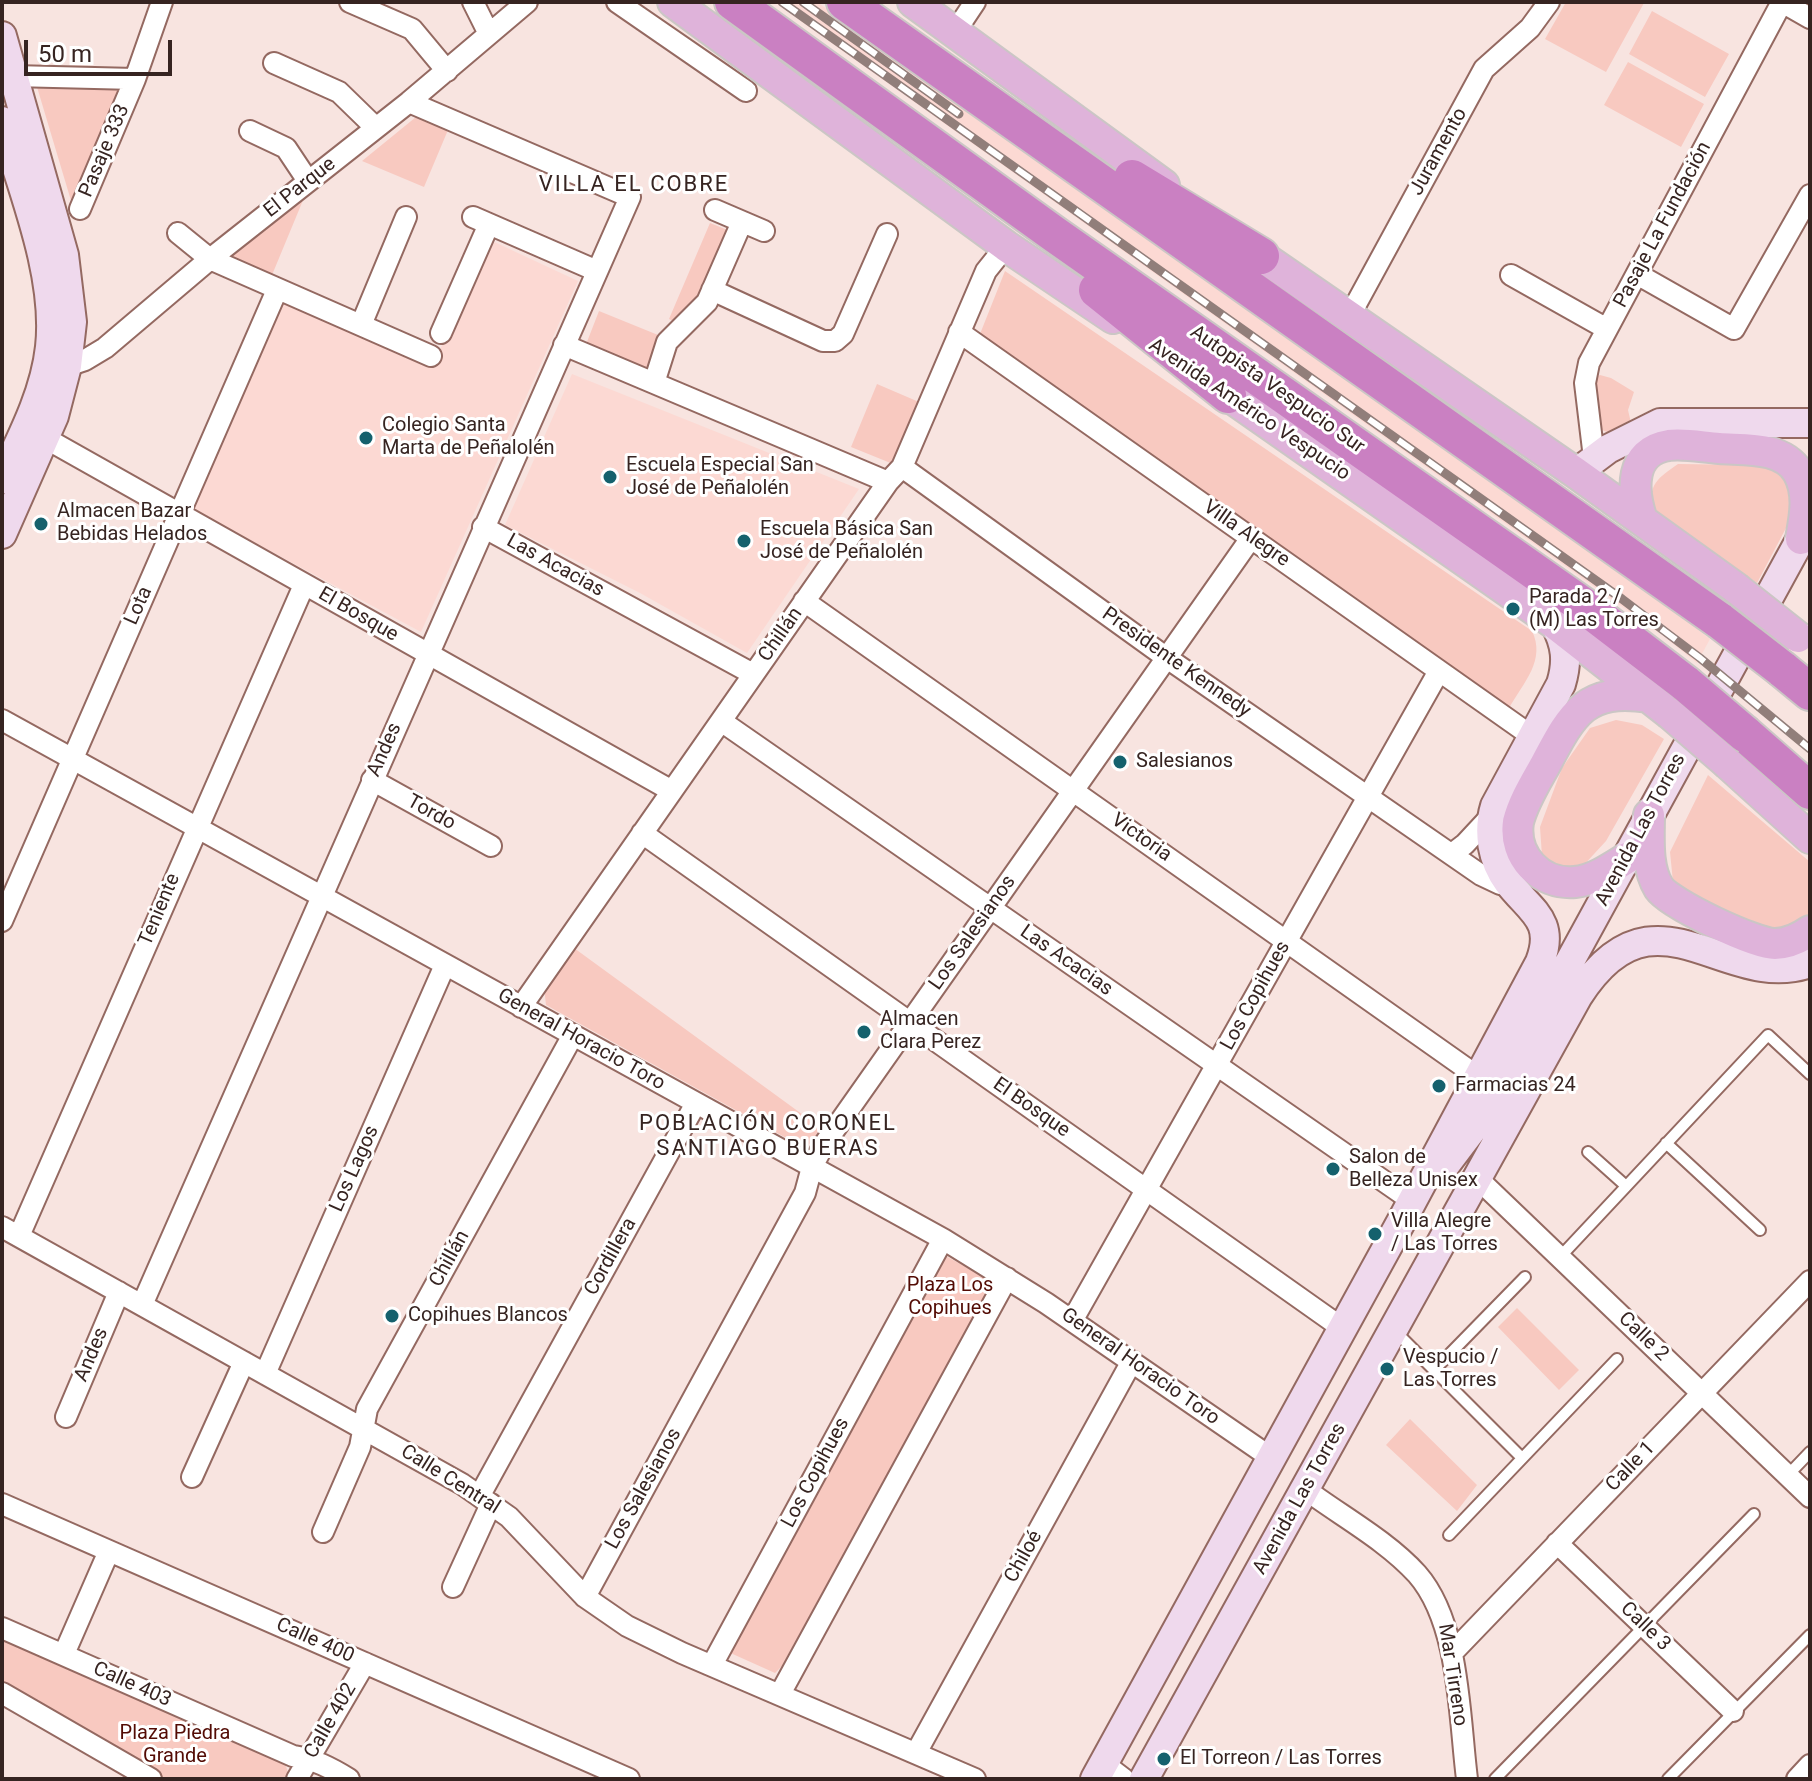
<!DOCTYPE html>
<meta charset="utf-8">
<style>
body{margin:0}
#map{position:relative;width:1812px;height:1781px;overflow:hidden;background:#f8e4e0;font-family:Roboto,sans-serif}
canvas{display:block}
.frame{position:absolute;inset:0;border:4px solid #362421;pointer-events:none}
.scale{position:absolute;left:24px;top:40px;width:148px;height:36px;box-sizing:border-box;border:4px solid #362421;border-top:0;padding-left:10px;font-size:24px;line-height:28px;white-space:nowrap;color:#362421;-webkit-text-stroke:6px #fff;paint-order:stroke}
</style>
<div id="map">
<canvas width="1812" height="1781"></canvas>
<div class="frame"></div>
<div class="scale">50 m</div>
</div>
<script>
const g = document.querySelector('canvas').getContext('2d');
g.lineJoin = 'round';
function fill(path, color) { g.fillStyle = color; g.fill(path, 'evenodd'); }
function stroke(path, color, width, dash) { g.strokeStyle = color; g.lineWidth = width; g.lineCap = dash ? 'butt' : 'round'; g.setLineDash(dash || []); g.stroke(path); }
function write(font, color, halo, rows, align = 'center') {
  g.font = font + ' Roboto,sans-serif'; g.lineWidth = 6; g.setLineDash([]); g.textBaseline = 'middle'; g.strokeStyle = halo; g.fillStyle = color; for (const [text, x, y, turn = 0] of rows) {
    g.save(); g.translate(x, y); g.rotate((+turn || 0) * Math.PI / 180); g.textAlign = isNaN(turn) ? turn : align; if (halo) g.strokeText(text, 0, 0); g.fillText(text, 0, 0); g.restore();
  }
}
const built = new Path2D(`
 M774,2H817L1662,602L1710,639L1697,663L1662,635Z
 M490,240L578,281L421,632L194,510L283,296L433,365Z
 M572,374L859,489L747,653L640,593L505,525Z`);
const green = new Path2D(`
 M1566,2L1644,3L1606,72L1545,39Z
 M1652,11L1729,54L1705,97L1629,54Z
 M1628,62L1704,104L1681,147L1604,105Z
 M122,84L72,204L37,87Z
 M416,117L448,130L424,187L362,161Z
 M306,193L272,275L225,256Z
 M710,223L730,231L702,298L677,323L669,319Z
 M1005,271L1532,631C1546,660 1524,682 1509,708L980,334Z
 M599,311L663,337L649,374L585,347Z
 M1600,375L1611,378L1634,392L1628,410L1631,423L1611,433L1604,431L1596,424L1594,378Z
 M877,384L919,402L893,464L851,447Z
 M1678,464L1751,465L1772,469L1791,486L1795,511L1757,583L1652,510C1648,484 1658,478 1678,464Z
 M1616,720L1642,725L1664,739L1606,841L1582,867L1562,870L1542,856L1540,827L1562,768L1590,728Z
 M1708,775L1810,862V918C1776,954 1703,904 1673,882L1670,852Z
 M574,948L821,1128L806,1149L546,1005L544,987Z
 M940,1253L985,1277L988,1290L782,1666L775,1673L726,1651Z
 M1517,1308L1579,1370L1559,1390L1498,1327Z
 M1410,1419L1477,1485L1457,1511L1386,1445Z
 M2,1634L283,1758L288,1772L284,1779H166L2,1682Z`);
const lane = new Path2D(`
 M1666,1143L1760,1230
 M1588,1152L1626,1186
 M1560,1257L1768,1035L1810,1074
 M1396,1332L1522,1458
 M1434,1370L1525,1277
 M1788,1475L1810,1452
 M1449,1535L1617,1359
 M1495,1779L1754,1514
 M1668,1779L1810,1635`);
const street = new Path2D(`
 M350,2L412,29L447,71
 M473,2L489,34
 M617,2L746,91
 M1782,2L1810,18
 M955,32L975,2
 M274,63L339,92L376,128
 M13,76L135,79
 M250,131L286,148L308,181
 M80,209L135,79L162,2
 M715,210L764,231
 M473,217L597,271
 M178,233L210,259L431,356
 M1637,274L1734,329L1810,195
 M1511,275L1607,329
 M712,290L823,341H835L843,334L887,234
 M1349,317L1484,69L1530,28L1549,2
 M361,325L406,217
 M959,332L1533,737
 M441,333L489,224
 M564,345L888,482
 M67,366L85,360L105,348L210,259L409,102L527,2
 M654,383L667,342L707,302L742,222
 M45,438L672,791
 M1594,458L1585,383L1589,363L1782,2
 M902,467L1167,658L1481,875L1500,884L1510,885
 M483,527L753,674
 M804,601L1477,1076
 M2,720L943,1239L1046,1303L1270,1457
 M721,721L1411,1200
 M372,780L491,846
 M642,833L1342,1328
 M1452,854L1465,844L1492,815
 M2,921L277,290
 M521,1007L888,482L902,467L986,271L1006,246
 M1476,1177L1810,1497
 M2,1227L462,1484L509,1517L585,1597L627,1626L682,1653L975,1779
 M19,1236L304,585
 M142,1305L630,197L409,102
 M1072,1321L1439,671
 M265,1374L445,965
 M66,1417L119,1292
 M192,1477L244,1362
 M1305,1489C1341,1516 1386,1540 1417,1574C1460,1623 1459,1716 1467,1779
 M480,1495L696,1103
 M2,1504L629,1779
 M323,1532L360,1447L367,1409L573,1035
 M1557,1543L1733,1711
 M453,1587L491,1504
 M585,1597L805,1193L812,1167L823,1146L1251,538
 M2,1628L293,1756C314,1759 331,1768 349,1779
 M1452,1653L1810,1281
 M64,1654L109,1551
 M712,1665L943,1239
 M2,1693L151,1779
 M780,1694L1007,1278
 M916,1753L1132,1361
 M1103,1763L1124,1779
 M297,1779L365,1663
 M1797,1779L1810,1765`);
const secondary = new Path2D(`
 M2,36L64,255L72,322L67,366L54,416L2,534
 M2,121C22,189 58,275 50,347C45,393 22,437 2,479
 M1576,473L1608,449L1660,423H1810
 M1443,1168L1493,1102L1810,522
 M1095,1779L1401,1222L1540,962C1556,920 1530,911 1508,882C1492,860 1487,832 1495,806L1561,684C1568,661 1566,645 1555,624
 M1144,1779L1578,996C1655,876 1724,994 1810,963`);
const primary = new Path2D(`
 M673,2L1006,246L1113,318
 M913,2L1164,185
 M1244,244L1576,473L1736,588
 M1209,382L1555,624L1669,713
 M1642,520C1632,491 1629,451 1669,445C1685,443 1703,447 1719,448C1745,450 1782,446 1798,472C1810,493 1805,517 1801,539
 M1728,764L1810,838
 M1649,815C1649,838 1646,867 1659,888C1670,904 1755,944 1775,944C1788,944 1800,938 1810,931
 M1627,858C1611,868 1594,880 1575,882C1540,885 1513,856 1518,822C1523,802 1535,783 1545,765C1572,714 1585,687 1649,697`);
const highway = new Path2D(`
 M733,2L1054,234L1588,609L1686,684
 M845,2L1720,621
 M1132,178L1261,256
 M1097,290L1228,395
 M1782,669L1810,692
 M1745,734L1810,791`);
const rail = new Path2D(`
 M782,2L1622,599L1700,658L1810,749
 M803,2L959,114`);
const primaryBridge = new Path2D(`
 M1736,588L1798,637
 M1669,713L1728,764`);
const highwayBridge = new Path2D(`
 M1720,621L1782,669
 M1686,684L1745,734`);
const markers = [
 [366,438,8,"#15616d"],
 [610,477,8,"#15616d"],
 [41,524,8,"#15616d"],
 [744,541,8,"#15616d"],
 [1513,609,8,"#15616d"],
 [1120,762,8,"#15616d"],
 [864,1032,8,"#15616d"],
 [1439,1086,8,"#15616d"],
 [1333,1169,8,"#15616d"],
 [1375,1234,8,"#15616d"],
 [392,1316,8,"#15616d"],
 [1387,1369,8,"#15616d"],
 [1164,1759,8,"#15616d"]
];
const streetNames = [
 ["Pasaje 333",105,151,-67],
 ["Juramento",1439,152,-61],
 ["El Parque",300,188,-38],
 ["Pasaje La Fundación",1663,225,-62],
 ["Autopista Vespucio Sur",1277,390,35],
 ["Avenida Américo Vespucio",1249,410,34],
 ["Villa Alegre",1246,534,35],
 ["Las Acacias",555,566,29],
 ["Lota",139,606,-66],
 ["El Bosque",358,615,30],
 ["Chillán",781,635,-55],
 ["Presidente Kennedy",1176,663,35],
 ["Andes",385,750,-66],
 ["Tordo",431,813,29],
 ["Avenida Las Torres",1641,830,-62],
 ["Victoria",1141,838,35],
 ["Teniente",160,910,-67],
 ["Los Salesianos",973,933,-55],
 ["Las Acacias",1066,961,35],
 ["Los Copihues",1256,996,-61],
 ["General Horacio Toro",581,1040,29],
 ["El Bosque",1031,1108,35],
 ["Los Lagos",355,1169,-66],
 ["Cordillera",611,1257,-61],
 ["Chillán",450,1259,-61],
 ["Calle 2",1643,1337,44],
 ["Andes",92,1355,-67],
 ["General Horacio Toro",1140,1367,35],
 ["Calle 1",1631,1467,-46],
 ["Los Copihues",816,1473,-62],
 ["Calle Central",450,1480,32],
 ["Los Salesianos",644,1489,-61],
 ["Avenida Las Torres",1300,1499,-61],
 ["Chiloé",1024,1557,-61],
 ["Calle 3",1645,1627,44],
 ["Calle 400",315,1641,24],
 ["Mar Tirreno",1452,1675,81],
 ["Calle 403",132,1685,24],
 ["Calle 402",331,1721,-60]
];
const poiNames = [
 ["Colegio Santa",382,426],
 ["Marta de Peñalolén",382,449],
 ["Escuela Especial San",626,466],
 ["José de Peñalolén",626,489],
 ["Almacen Bazar",57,512],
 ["Bebidas Helados",57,535],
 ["Escuela Básica San",760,530],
 ["José de Peñalolén",760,553],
 ["Parada 2 /",1529,598],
 ["(M) Las Torres",1529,621],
 ["Salesianos",1136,762],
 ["Almacen",880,1020],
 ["Clara Perez",880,1043],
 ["Farmacias 24",1455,1086],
 ["Salon de",1349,1158],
 ["Belleza Unisex",1349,1181],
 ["Villa Alegre",1391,1222],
 ["/ Las Torres",1391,1245],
 ["Copihues Blancos",408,1316],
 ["Vespucio /",1403,1358],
 ["Las Torres",1403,1381],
 ["El Torreon / Las Torres",1180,1759]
];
const parkNames = [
 ["Plaza Los",950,1286],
 ["Copihues",950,1309],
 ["Plaza Piedra",175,1734],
 ["Grande",175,1757]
];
const neighbourhoodNames = [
 ["VILLA EL COBRE",634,185],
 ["POBLACIÓN CORONEL",768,1124],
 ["SANTIAGO BUERAS",768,1149]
];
fill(built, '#fcd9d3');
fill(green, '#f8c9c0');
stroke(lane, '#946961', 14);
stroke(street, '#946961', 24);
stroke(secondary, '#946961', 32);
stroke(primary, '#cbc6c5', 34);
stroke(highway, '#cbc6c5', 40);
stroke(lane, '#fff', 10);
stroke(street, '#fff', 20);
stroke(secondary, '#efd9ed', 28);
stroke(primary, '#dfb3da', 30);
stroke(highway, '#ca80c2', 36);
stroke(rail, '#917e7a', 9);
stroke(rail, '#fff', 6, [18]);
stroke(primaryBridge, '#cbc6c5', 34, []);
stroke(highwayBridge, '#cbc6c5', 40, []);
stroke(primaryBridge, '#dfb3da', 30);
stroke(highwayBridge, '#ca80c2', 36);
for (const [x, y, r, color] of markers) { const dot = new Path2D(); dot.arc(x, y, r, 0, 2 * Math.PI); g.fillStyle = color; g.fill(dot); stroke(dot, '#fff', 3); }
write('20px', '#362421', '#fff', streetNames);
write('20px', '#362421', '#fff', poiNames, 'left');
write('20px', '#530b04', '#fff', parkNames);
g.letterSpacing = '2px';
write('22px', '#362421', '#fff', neighbourhoodNames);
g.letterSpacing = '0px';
</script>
